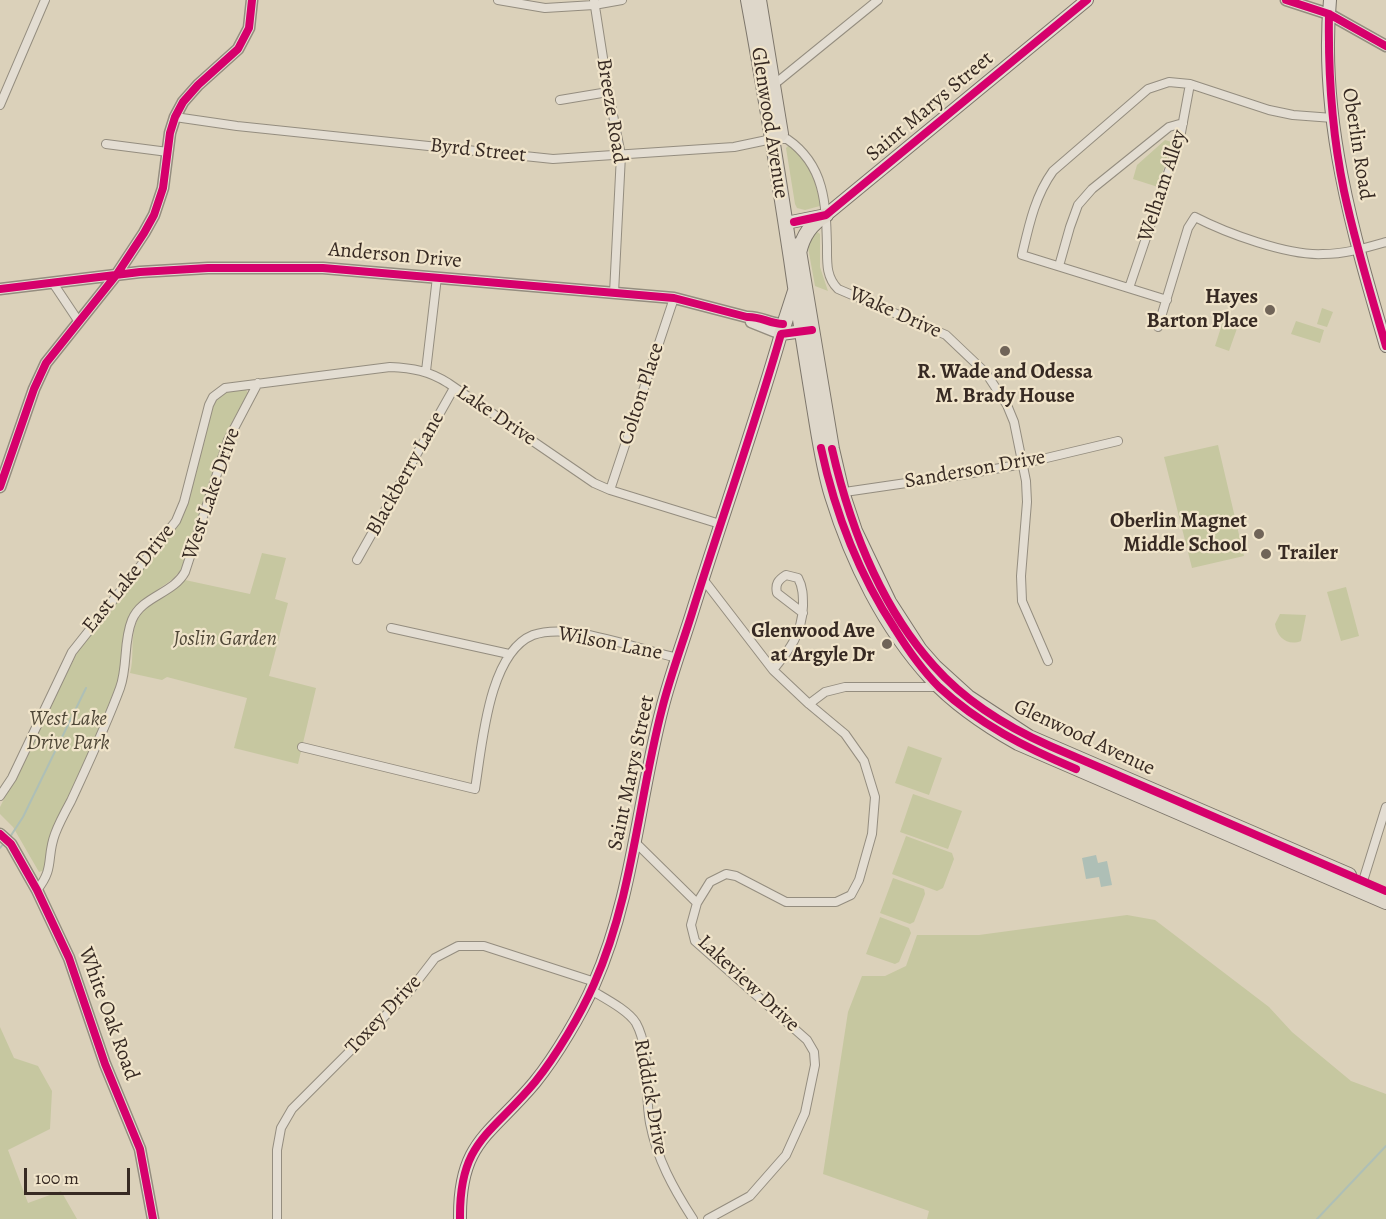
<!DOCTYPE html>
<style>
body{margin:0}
#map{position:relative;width:1386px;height:1219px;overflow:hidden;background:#dbd1ba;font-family:Alegreya,serif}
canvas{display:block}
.scale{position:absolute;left:24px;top:1168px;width:106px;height:27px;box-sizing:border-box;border:3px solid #372a23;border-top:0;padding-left:8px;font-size:18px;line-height:21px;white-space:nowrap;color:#372a23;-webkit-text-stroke:4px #f0e4ca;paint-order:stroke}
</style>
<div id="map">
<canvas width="1386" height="1219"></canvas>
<div class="scale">100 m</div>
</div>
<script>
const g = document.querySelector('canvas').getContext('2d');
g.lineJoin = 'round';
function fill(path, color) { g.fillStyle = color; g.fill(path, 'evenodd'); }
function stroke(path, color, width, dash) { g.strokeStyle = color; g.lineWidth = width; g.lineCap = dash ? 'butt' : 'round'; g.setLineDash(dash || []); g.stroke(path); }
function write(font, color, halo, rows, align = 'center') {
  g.font = font + ' Alegreya,serif'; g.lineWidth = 4.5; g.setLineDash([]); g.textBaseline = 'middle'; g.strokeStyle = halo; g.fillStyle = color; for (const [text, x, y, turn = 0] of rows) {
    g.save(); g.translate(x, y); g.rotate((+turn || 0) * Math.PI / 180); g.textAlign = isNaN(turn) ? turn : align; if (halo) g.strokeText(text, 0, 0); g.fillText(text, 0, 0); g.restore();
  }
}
const green = new Path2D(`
 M1165,140L1172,142L1158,187L1133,179L1137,165Z
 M790,144C806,161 823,181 820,206L805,210L797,208L795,204L786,148Z
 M815,230L820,234V267L828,291L815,286L807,242Z
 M1322,308L1333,312L1327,327L1317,324Z
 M1225,315L1240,320L1229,351L1215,346Z
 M1296,321L1324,330L1320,343L1291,334Z
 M245,388L248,393L231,424L223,442L185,565L173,579L141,601L130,615L125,629V649L117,684L94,740L53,829L45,870L39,872L13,827L0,814V807L77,653L98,622L182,517L190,494L213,402L226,389Z
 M1218,445L1244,556L1192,568L1164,457Z
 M262,553L286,558L275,599L288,603L269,676L316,688L298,764L234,748L247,698L167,677L162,680L130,673C134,659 131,645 134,631C139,604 165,596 185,580L250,594Z
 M1346,587L1359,636L1341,641L1327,592Z
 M1280,614L1306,615L1301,641C1288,646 1277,638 1275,624Z
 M908,746L942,758L929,795L895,783Z
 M913,794L962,811L948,849L900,832Z
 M906,836L952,853L954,859L943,888L937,891L892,874Z
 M893,878L924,889L925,894L914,922L910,924L880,913Z
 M1127,915L1155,920L1269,1007L1292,1032L1351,1081L1386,1094V1219H927L929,1211L823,1174L848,1012L862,976H885L906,966L917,935H979Z
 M880,917L909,928L911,933L899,962L895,964L866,954Z
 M0,1027L14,1058L38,1066L52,1091L50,1129L8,1150L28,1203L61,1191L77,1219H0Z`);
const water = new Path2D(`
 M1096,855L1098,863L1107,861L1112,885L1101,887L1099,877L1086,879L1082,858Z`);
const stream = new Path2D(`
 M10,837L23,817L86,688
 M0,848L4,843
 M1317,1219L1386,1146`);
const minor = new Path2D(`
 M498,0L545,8L594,5L622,0
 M594,0L608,90L621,155L614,293
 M771,87L878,0
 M560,100L608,92
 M0,105L45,0
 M175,117L237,126L553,159L734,147L772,139H787C825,165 826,204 827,246C827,263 826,277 838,289L946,335L986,373L1007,405L1014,422L1026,481L1027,502L1021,576L1022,601L1048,661
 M106,144L168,152
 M1059,266L1070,227L1078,205L1092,189L1169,127L1183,123
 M53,283L79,322
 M1129,288L1180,138L1190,84
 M1167,300L1022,255C1029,225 1035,196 1053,171L1148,89L1169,82L1190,84L1269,110L1293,115L1333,118
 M1158,327L1188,228L1195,217C1226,233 1288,256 1323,254C1345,254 1365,248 1386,242
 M426,371L437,277
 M610,490L674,298
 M838,493L961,475L1017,465L1118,441
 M357,560L454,388
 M703,579L773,670L809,704L845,734L864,761L875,797L872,834L859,880L851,895L836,902H786L736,876L726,874L710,882L697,903L691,925L695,941L807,1040L814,1052L815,1065L805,1113L786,1155L750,1196L708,1219
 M391,628L509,654
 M773,670C790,649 802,634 803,606C803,596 803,587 798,578L786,575C778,580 775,584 777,593L803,613
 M809,704L825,692L845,687H942
 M302,747L475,789C482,747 488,653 533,635C544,631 559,631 570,632C606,636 642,650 678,658
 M0,796L12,778L72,652L176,521L184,502L209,405L213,397L225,388L390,367C413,368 429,371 448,383L594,483L610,490L720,524
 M636,843L697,903
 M1363,881L1386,807
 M37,890C55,868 46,858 55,834C59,823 65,812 71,801C88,764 106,726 120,688C128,666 123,642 132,620C142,596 173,594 185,572L228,440L258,383
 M591,990C604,998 628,1010 636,1023C651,1050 644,1092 650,1123C657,1159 673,1188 693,1219
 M277,1219V1150L281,1128L292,1109L408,993L435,958L458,946H484L595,982`);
const tertiary = new Path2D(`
 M1286,0L1329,14L1386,46
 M0,289L140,272L208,268H323L674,298L747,317C760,316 770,324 783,324
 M751,322L781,334
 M0,487L34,389L46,363L117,274L144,233L154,215L163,188L170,133L175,117L183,102L198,85L238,49L249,28L252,0
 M0,834L11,844L37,890L69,958L105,1064L140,1149L153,1219`);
const secondary = new Path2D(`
 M1330,0C1319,118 1353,234 1386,346
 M786,223L826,215L1087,0
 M460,1219C459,1141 491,1135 535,1082C556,1056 581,1014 594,984C633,896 638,801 662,709C670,677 682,645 692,613C721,520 754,428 781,334L811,330`);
const primary = new Path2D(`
 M748,0C764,86 778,173 791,259C798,309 806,358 814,407C819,437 823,467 832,496C852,561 885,628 931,678C955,704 988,726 1018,743L1386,902
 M759,0L781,134
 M798,245L832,449L842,492L855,531L889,602L920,650L935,667L968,697L1029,737L1349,875
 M799,253C803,235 811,224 826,215
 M781,334L795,291`);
const cycleway = new Path2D(`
 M1286,0L1329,14L1386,46
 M1329,14C1328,74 1332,133 1344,191C1355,243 1371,295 1386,346
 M794,222L826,215L1087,0
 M0,289L140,272L208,268H323L674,298L747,317C760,316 770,324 783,324
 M821,448C835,513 858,573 895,629C908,650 922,670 939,687C979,724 1026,748 1076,769
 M832,449C850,527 880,606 934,666C965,701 1007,727 1050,746L1386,891
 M0,487L34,389L46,363L117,274L144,233L154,215L163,188L170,133L175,117L183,102L198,85L238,49L249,28L252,0
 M0,834L11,844L37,890L69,958L105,1064L140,1149L153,1219
 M460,1219C459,1141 491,1135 535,1082C556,1056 581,1014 594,984C633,896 638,801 662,709C670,677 682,645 692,613C721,520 754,428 781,334L812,330`);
const markers = [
 [1270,310,6,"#706458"],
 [1005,351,6,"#706458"],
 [1259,534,6,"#706458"],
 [1266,554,6,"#706458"],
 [887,644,6,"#706458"]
];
const streetNames = [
 ["Saint Marys Street",930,107,-40],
 ["Breeze Road",611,111,81],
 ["Glenwood Avenue",769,123,81],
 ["Oberlin Road",1357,144,81],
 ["Byrd Street",478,151,6],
 ["Welham Alley",1163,186,-72],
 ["Anderson Drive",395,256,5],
 ["Wake Drive",895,313,24],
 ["Colton Place",642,394,-72],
 ["Lake Drive",496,416,34],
 ["Sanderson Drive",975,470,-10],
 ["Blackberry Lane",406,474,-61],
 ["West Lake Drive",212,494,-71],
 ["East Lake Drive",129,579,-51],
 ["Wilson Lane",610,644,11],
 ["Glenwood Avenue",1084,738,25],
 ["Saint Marys Street",632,773,-78],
 ["Lakeview Drive",748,984,43],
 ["White Oak Road",108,1014,70],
 ["Toxey Drive",384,1015,-47],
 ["Riddick Drive",650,1097,80]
];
const poiNames = [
 ["Hayes",1258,298],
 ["Barton Place",1258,322],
 ["R. Wade and Odessa",1005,373,"center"],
 ["M. Brady House",1005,397,"center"],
 ["Oberlin Magnet",1247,522],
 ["Middle School",1247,546],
 ["Trailer",1278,554,"left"],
 ["Glenwood Ave",875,632],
 ["at Argyle Dr",875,656]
];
const parkNames = [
 ["Joslin Garden",225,640],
 ["West Lake",68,720],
 ["Drive Park",68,744]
];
fill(green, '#c6c7a0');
fill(water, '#aebfb6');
stroke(stream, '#aebfb6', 2);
stroke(minor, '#948d7f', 10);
stroke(tertiary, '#948d7f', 13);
stroke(secondary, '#7d766b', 14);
stroke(primary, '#7d766b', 16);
stroke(minor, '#e3ddd2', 8);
stroke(tertiary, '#e3ddd2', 10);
stroke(secondary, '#e3ddd2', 12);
stroke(primary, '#ded7ca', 14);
stroke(cycleway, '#d6006c', 8);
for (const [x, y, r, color] of markers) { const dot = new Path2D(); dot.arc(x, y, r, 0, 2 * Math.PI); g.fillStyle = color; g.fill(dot); stroke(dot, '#f0e4ca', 2); }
write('21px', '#372a23', '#f0e4ca', streetNames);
write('bold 21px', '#372a23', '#f0e4ca', poiNames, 'right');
write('italic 21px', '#504838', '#f0e4ca', parkNames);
</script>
